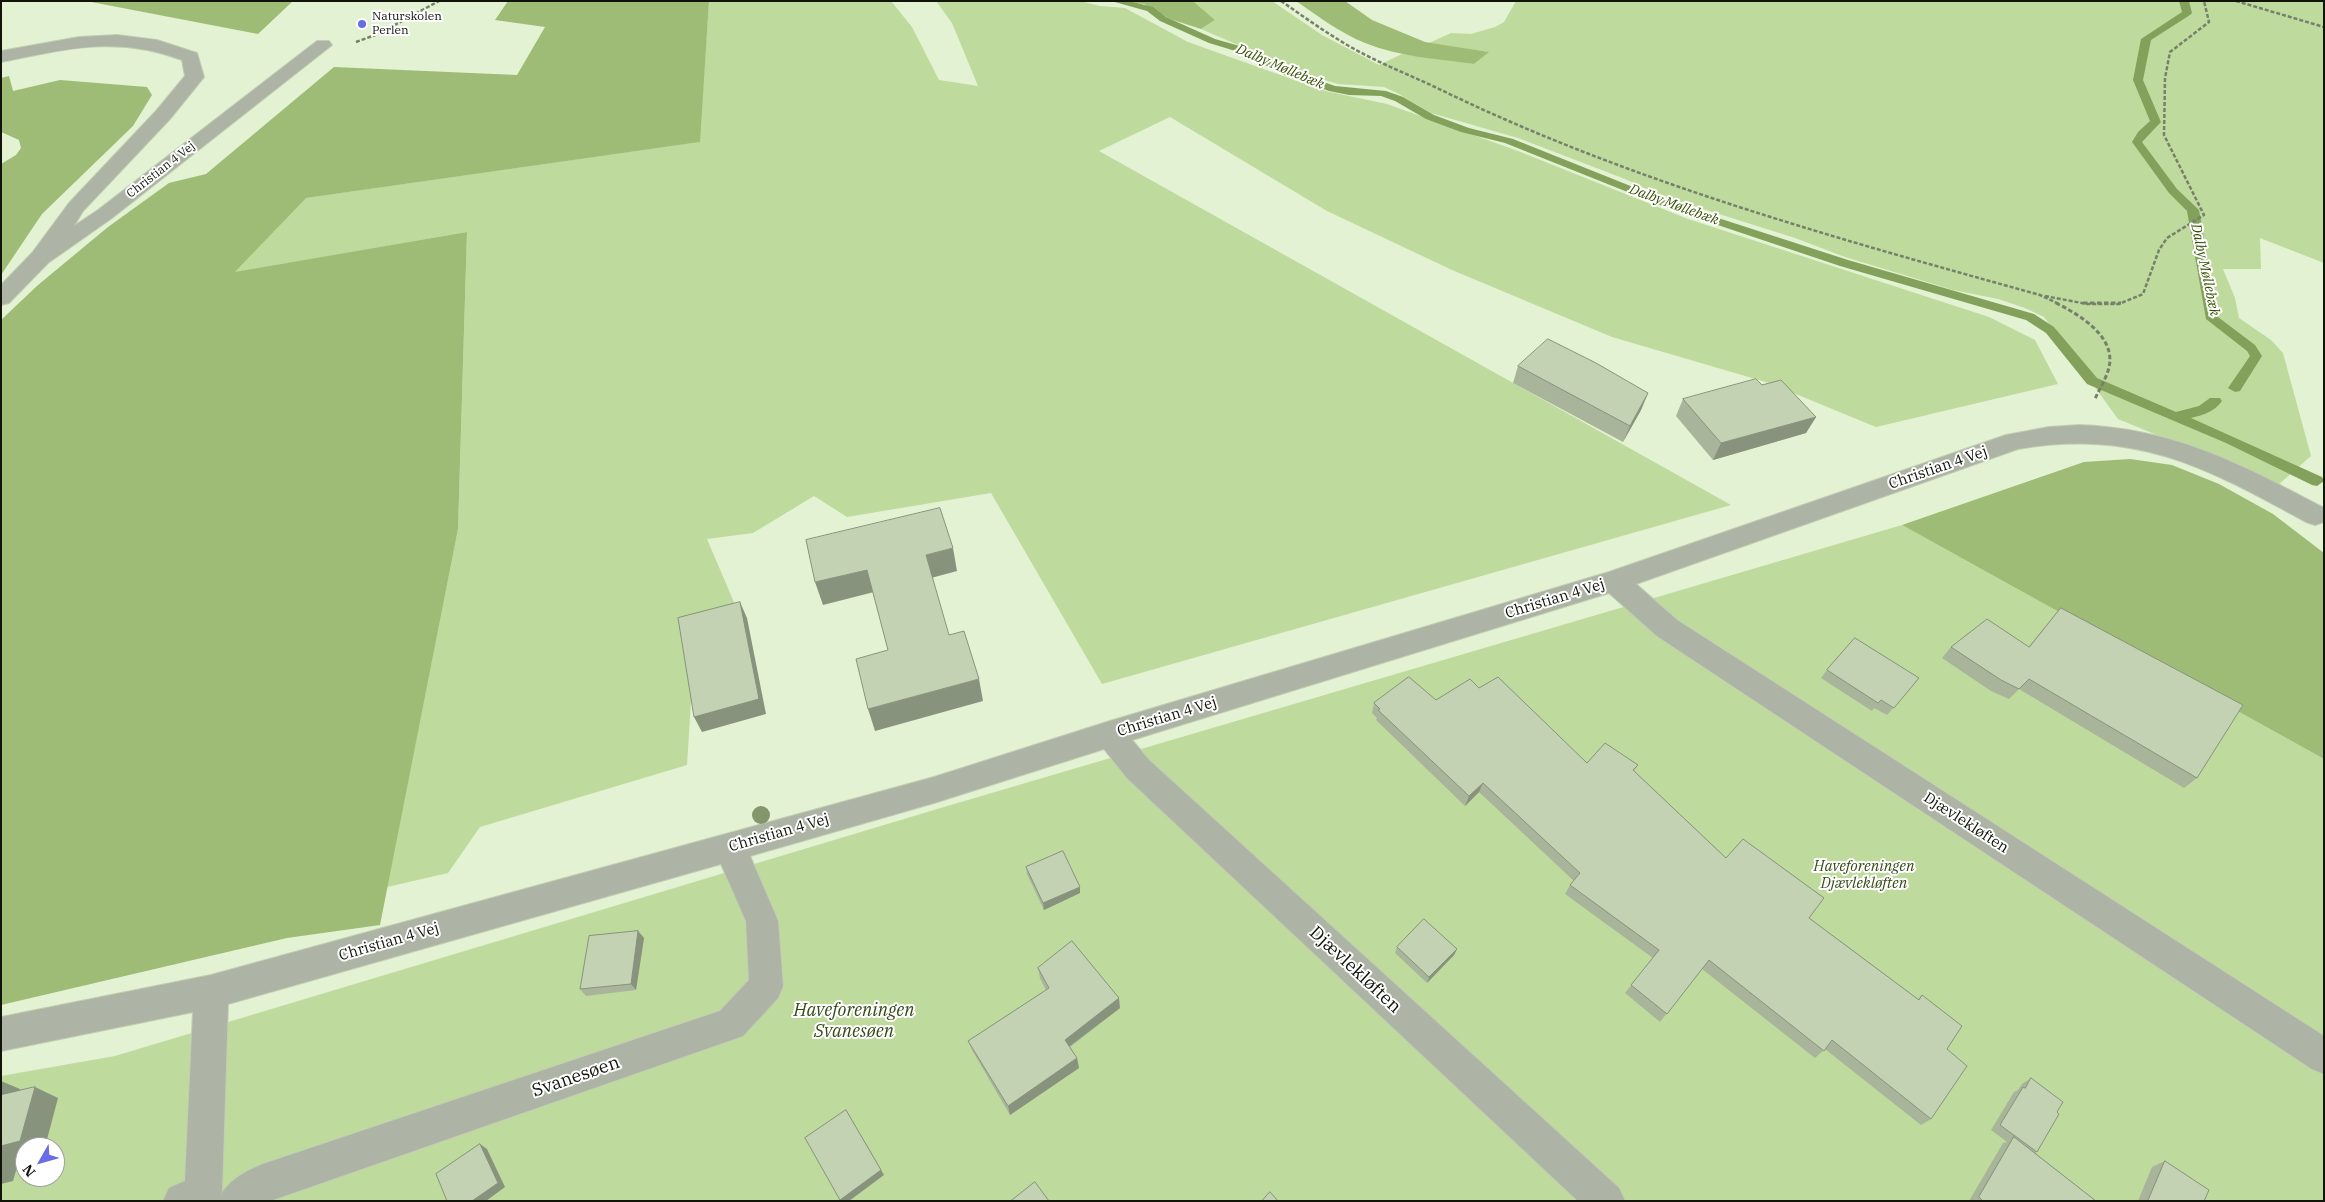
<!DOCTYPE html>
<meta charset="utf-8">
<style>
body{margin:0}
#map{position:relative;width:2325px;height:1202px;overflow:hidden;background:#e3f2d2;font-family:"IBM Plex Serif",serif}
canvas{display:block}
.frame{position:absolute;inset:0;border:2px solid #101409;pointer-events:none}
.north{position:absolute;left:15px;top:1137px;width:50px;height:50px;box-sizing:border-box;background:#fff;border:1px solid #9fa19d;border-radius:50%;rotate:232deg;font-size:14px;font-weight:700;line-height:20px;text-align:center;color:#101409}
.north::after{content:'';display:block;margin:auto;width:18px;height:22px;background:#686de6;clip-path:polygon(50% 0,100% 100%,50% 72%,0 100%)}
</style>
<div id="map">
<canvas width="2325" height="1202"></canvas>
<div class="frame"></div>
<div class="north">N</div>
</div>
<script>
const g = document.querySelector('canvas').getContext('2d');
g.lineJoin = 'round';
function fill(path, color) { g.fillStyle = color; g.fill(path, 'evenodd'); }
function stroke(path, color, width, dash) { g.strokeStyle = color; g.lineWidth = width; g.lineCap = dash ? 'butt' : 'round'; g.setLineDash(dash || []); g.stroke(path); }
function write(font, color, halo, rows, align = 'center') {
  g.font = font + ' "IBM Plex Serif",serif'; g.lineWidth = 4; g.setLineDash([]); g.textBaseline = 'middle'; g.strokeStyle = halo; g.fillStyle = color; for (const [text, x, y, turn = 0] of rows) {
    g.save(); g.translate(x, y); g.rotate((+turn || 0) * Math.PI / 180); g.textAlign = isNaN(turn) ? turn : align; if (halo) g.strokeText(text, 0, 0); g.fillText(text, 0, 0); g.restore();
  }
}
const green = new Path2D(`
 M709,1H891L912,27L939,80L978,86L952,23L936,1H1080L1100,6L1125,8L1188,42L1325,91L1387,104L1518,151L1688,219L1989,317L2035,340L2058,384L1876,427L1769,383L1612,337L1452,270L1327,211L1170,117L1099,151L1731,505L1102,684L991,493L847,517L814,496L753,533L707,539L736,607L696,623L687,765L480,827L448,873L387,887L458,529L467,232L234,273L305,198L699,142Z
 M1193,1H1272L1322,35L1379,65L1402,54L1474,64L1488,52L1429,43L1451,33L1471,34L1495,27L1504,22L1516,1H2324V263L2260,238L2261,269H2223L2235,298L2239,318L2271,340L2283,353L2311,456L2278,485L2118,419L2044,317L2025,308L1998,299L1953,290L1845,257L1795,238L1659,195L1625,179L1518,138L1431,113L1397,93L1384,87L1338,84L1305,74L1201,29L1215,20Z
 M1902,525L2324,759V1201H1V1076L115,1056L944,807ZM25,1147H55V1177H25Z`);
const forest = new Path2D(`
 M86,1H293L258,34Z
 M508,1H709L700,142L306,198L235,272L467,232L458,529L380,925L287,938L1,1005V320L38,285L108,227L169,183L206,174L334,67L517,75L545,27L495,20Z
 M1124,1H1193L1215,20L1201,29L1170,19L1144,4Z
 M1296,1H1345L1372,20L1425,42L1489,52L1474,64C1438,59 1400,57 1365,43C1340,33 1318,16 1296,1Z
 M9,76L13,91L60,80L147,87L152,95L133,126L42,214L1,275V164L16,155L21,148L19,140L1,132V78Z
 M2130,459L2172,465L2219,484L2273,514L2324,553V759L1902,525L2084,462Z`);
const stream = new Path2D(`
 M1111,1H1129L1153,7L1166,17L1215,39L1250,49L1292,71L1335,86L1386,91L1403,97L1434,115L1469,128L1513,139L1678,205L1848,260L2034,314L2054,327L2097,378L2176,412L2199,406L2210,398H2220L2222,401C2214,412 2203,415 2191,418L2322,477L2324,481L2317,486L2312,485L2226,443L2087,384L2046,333L2026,320L1840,266L1670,209L1505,143L1461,132L1426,119L1395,101L1381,96L1349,95L1329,91L1284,75L1242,53L1209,43L1160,21L1147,11Z
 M2179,1H2189L2192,13L2190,15L2151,40L2143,80L2161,122L2142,142L2177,189L2199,210L2218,317L2255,345L2262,356L2240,391L2235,392L2228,388L2250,356L2247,351L2206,319L2187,211L2169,193L2132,142L2138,132L2150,121L2133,80L2141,39L2182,12Z`);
const pathFar1 = new Path2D(`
 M1281,1C1300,14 1319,28 1339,40C1369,59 1403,72 1435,87C1627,181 1835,238 2040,295L2059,304
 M2236,1L2324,27
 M356,42L378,34L439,1
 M2045,296L2087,304H2119L2143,294L2159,250L2167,238L2204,215L2164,135L2165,78L2170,52L2209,22L2204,1`);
const path = new Path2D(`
 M2056,303C2080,315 2119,338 2108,371C2105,380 2099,390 2095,399
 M2083,303H2121`);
const minor = new Path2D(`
 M117,35L157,40L197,53L204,77L170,119L83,211L74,226L98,210L317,41H329L332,45L112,218L48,263L9,303L1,305V285L32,253L69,203L156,111L185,76L182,60C116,35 67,49 1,62V51L79,37Z
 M2079,425C2173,428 2243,465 2324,508V522L2315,525L2306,522C2205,467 2137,429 2018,449L1636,584L1677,620L2324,1036V1074L2312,1069L1657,636L1609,593L1132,740L1149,760L1619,1188L1625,1201H1578L1127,778L1104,749L934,803L750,856L778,921L783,986L778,998L743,1036L270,1201H218C226,1181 244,1172 263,1164L720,1011L749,980L746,921L721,864L228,1004L222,1192L218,1201H163L169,1188L185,1181L193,1012L1,1051V1017L211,975L934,777L1110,721L1609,572L2006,435L2049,427Z`);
const trees = [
 [761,815]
];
const wall = new Path2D(`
 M1518,366L1648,393L1641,410L1623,442L1513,383Z
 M1762,385L1816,417L1806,433L1713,460L1676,416L1683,399Z
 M2061,608L2197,778L2184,788L2019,689L2009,699L1991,691L1942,658L1951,647L2029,646Z
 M1827,670L1919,678L1887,715L1874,708L1872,711L1821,678Z
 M1479,688L1587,763L1638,765L1634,771L1726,858L1809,918L1918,999L1922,995L1947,1049L1931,1119L1921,1125L1825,1049L1815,1058L1702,969L1660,1022L1625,993L1653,958L1565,894L1570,885L1574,881L1479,792L1465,806L1376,720L1377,718L1372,713L1374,703L1436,700Z
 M1026,867L1080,893L1044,910L1027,874Z
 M638,931L644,938L636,990L586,996L580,989Z
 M1397,947L1457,949L1454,955L1427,983L1395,953Z
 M1038,968L1120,1008L1070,1047L1077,1058L1079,1068L1010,1115L972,1050L968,1041L1046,990L1040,978Z
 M2031,1078L2037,1152L2035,1153L2096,1201H1969L2003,1143L2007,1142L1991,1130L2014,1092L2018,1090L2022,1084Z
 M2165,1161L2204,1201H2138L2152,1167Z`);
const shadedWall = new Path2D(`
 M1648,393L1641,410L1623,442L1630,426Z
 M1816,417L1806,433L1713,460L1721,443Z
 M953,548L957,571L931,578L926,555Z
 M867,570L874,592L823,605L815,582Z
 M740,602L747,618L766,714L702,732L694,717Z
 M979,679L983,701L875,731L868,709Z
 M1483,783L1479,792L1465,806L1469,796Z
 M1080,887V893L1044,910L1043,903Z
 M638,931L644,938L636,990L631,984Z
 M1457,949L1454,955L1427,983L1429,977Z
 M1119,998L1120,1008L1066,1049L1065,1040Z
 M1077,1058L1079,1068L1010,1115L1008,1106Z
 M1,1081L20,1089L14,1107L1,1102Z
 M35,1087L58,1098L45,1147H25V1156L20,1157L13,1181L1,1184V1146Z
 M846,1110L884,1175L849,1201H840Z
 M480,1144L487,1149L505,1187L486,1201H472Z`);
const building = new Path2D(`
 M1548,339L1596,363L1648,393L1630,426L1518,366Z
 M1756,379L1762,385L1781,380L1816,417L1721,443L1683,399Z
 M940,508L953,548L926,555L949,635L964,631L979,679L868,709L856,659L888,650L867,570L815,582L806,540Z
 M740,602L759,699L694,717L678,618Z
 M2061,608L2243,705L2197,778L2029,679L2019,689L2001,680L1951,647L1987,619L2029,647Z
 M1855,638L1919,678L1894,708L1881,700L1878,703L1827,670Z
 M1409,677L1436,700L1470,679L1479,688L1498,677L1587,763L1605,743L1638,765L1633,770L1726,858L1743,839L1824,898L1809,918L1919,1000L1922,995L1962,1026L1947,1049L1967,1066L1931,1119L1832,1040L1824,1051L1709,960L1667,1014L1631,985L1659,950L1570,885L1580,873L1483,783L1469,796L1378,710L1380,709L1374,703Z
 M1063,851L1080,887L1043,903L1026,867Z
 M1424,919L1457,949L1429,977L1397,947Z
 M638,931L631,984L580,989L589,936Z
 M1072,941L1119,998L1065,1040L1077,1058L1008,1106L968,1041L1049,988L1038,968Z
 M2031,1078L2063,1102L2057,1112L2059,1114L2037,1152L2000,1125L2023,1087L2025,1088Z
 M35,1087L20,1141L1,1146V1095Z
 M846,1110L881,1170L840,1200L805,1138Z
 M2014,1137L2096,1201H1983L1979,1197Z
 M480,1144L498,1183L472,1201H447L436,1174Z
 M2165,1161L2209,1190L2204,1201H2148Z
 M1035,1182L1049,1201H1011Z
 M1270,1192L1278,1201H1262Z`);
const markers = [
 [362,24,5,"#686de6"]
];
const farPoinames = [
 ["Naturskolen",372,17],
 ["Perlen",372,31]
];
const farStreetnames = [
 ["Christian 4 Vej",161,170,-38]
];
const farWaternames = [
 ["Dalby Møllebæk",1280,67,23],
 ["Dalby Møllebæk",1674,205,20],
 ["Dalby Møllebæk",2205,270,78]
];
const streetNames = [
 ["Christian 4 Vej",1938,468,-19],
 ["Christian 4 Vej",1555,599,-17],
 ["Christian 4 Vej",1167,717,-17],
 ["Djævlekløften",1966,823,33],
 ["Christian 4 Vej",779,833,-16],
 ["Christian 4 Vej",389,942,-16]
];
const parkNames = [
 ["Haveforeningen",1864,867],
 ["Djævlekløften",1864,884]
];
const nearStreetnames = [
 ["Djævlekløften",1355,970,43],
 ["Svanesøen",576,1077,-19]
];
const nearParknames = [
 ["Haveforeningen",854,1011],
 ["Svanesøen",854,1032]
];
fill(green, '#bfda9d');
fill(forest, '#9ebc75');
fill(stream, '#84a15c');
stroke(minor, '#c1ceb2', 2);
stroke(pathFar1, '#76806b', 2.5, [4, 2]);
stroke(path, '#76806b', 3, [4.5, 2.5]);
fill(minor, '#adb3a5');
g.fillStyle = '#84966c';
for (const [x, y] of trees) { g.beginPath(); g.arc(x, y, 9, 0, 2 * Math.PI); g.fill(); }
fill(wall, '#a8b59a');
fill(shadedWall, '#88937d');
fill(building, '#c3d2b3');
stroke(building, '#88937d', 1);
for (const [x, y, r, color] of markers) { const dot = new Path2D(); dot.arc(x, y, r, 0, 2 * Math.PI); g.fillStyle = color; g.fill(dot); stroke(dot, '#fff', 2); }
write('12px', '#101409', '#fff', farPoinames, 'left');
write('12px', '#101409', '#fff', farStreetnames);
write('italic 14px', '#365000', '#fff', farWaternames);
write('15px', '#101409', '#fff', streetNames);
write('italic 15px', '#374a18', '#fff', parkNames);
write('18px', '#101409', '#fff', nearStreetnames);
write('italic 18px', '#374a18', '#fff', nearParknames);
</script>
